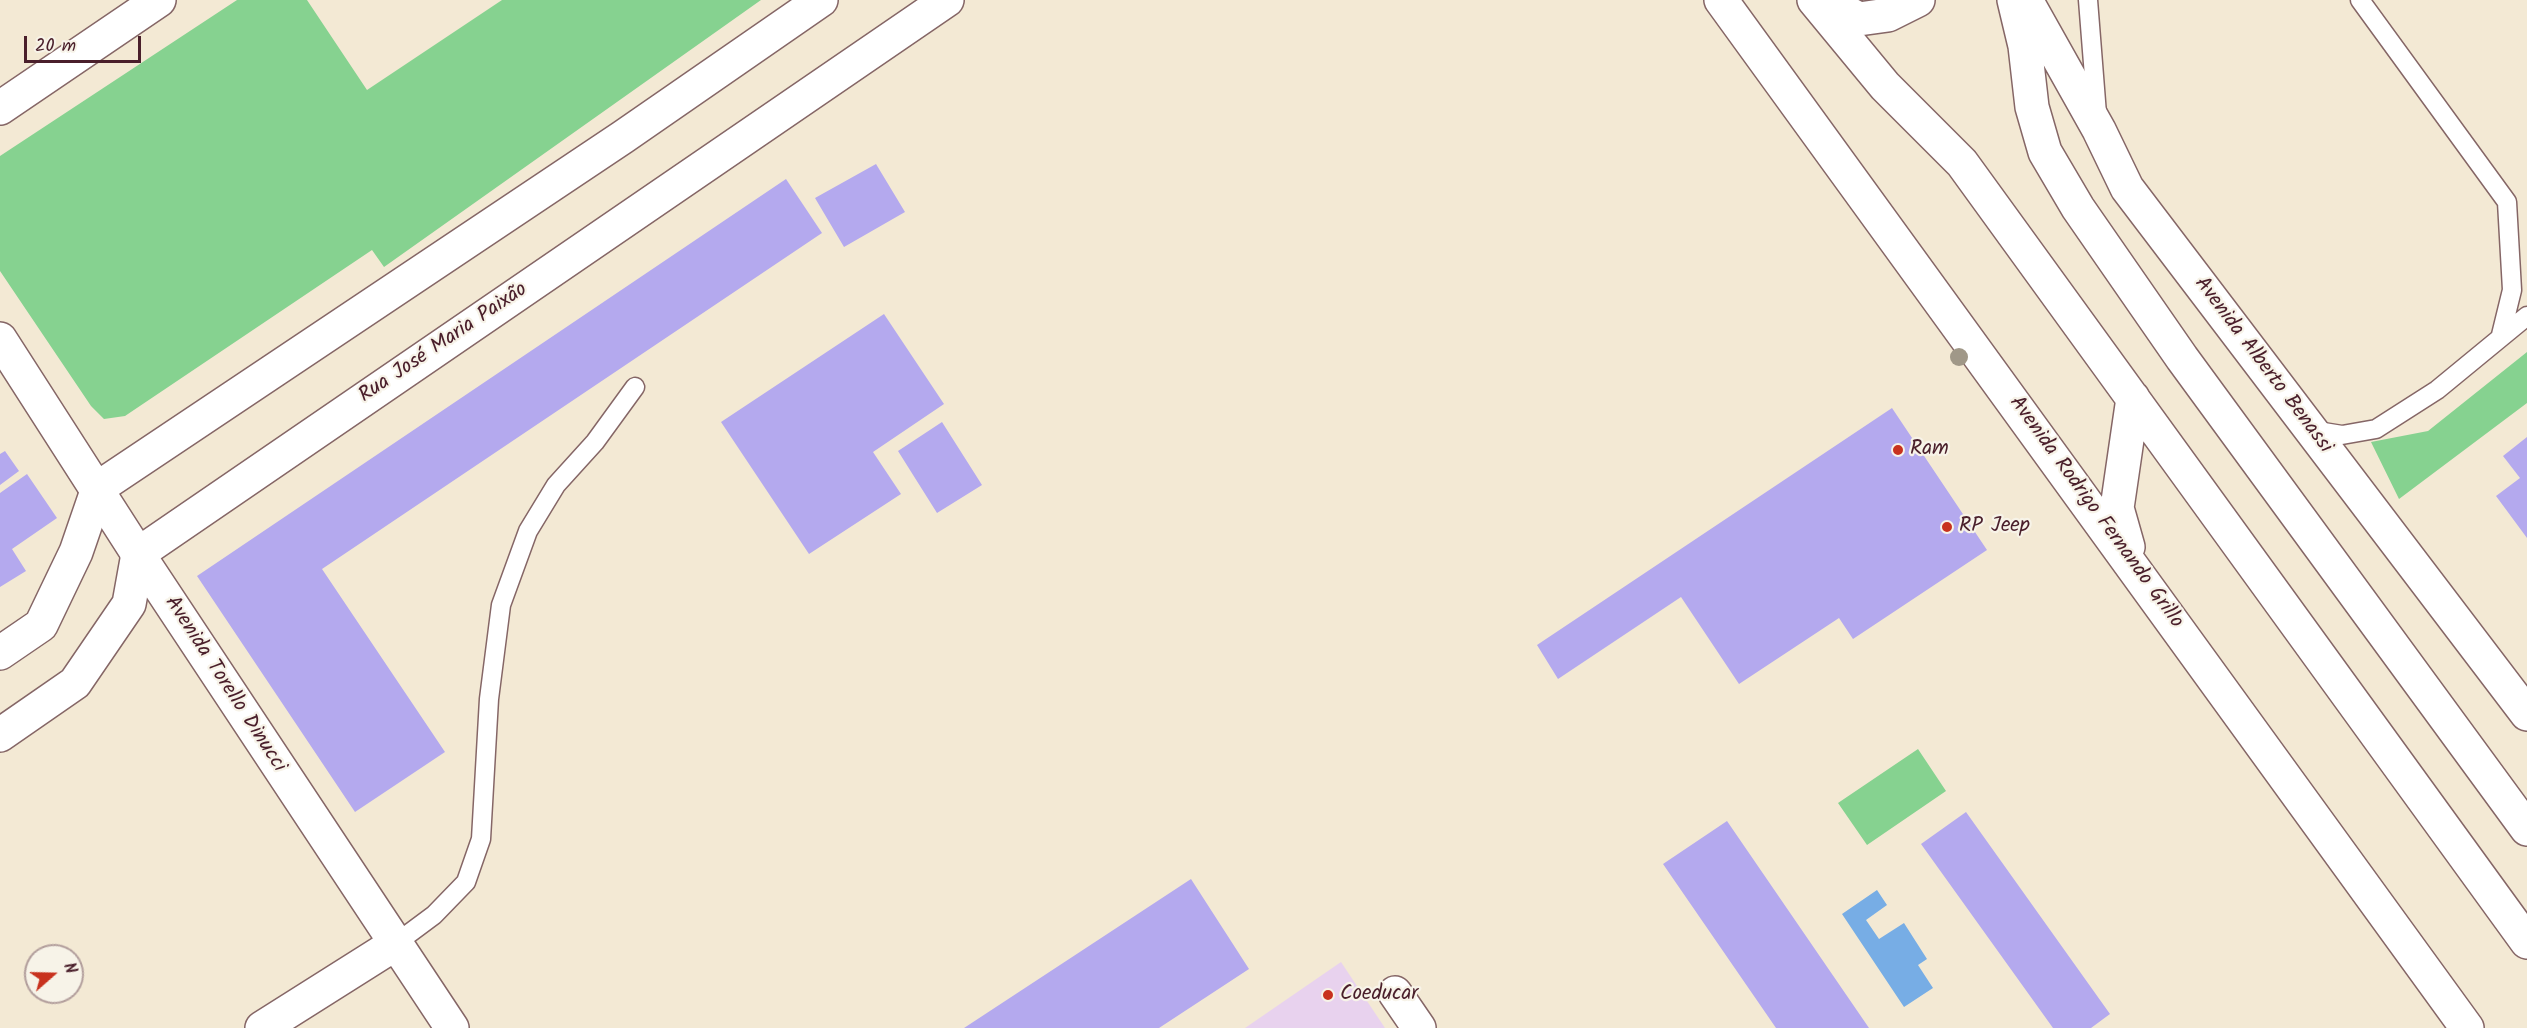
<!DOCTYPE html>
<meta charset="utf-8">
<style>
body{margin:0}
#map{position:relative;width:2527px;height:1028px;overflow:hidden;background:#f3e9d4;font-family:Kalam,sans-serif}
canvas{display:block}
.north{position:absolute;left:24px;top:944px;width:60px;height:60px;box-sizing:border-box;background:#f7f3e8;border:2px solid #b29e9c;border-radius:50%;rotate:70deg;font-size:16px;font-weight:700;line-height:24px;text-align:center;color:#4a1f2b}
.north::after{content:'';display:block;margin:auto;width:21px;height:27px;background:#c8321e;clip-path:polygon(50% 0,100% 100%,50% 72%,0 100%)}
.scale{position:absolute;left:24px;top:36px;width:117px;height:27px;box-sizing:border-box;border:3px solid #4a1f2b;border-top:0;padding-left:8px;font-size:18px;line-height:21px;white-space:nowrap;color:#4a1f2b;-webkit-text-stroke:4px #f7f3e8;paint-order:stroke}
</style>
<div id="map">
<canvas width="2527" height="1028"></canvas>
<div class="north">N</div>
<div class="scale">20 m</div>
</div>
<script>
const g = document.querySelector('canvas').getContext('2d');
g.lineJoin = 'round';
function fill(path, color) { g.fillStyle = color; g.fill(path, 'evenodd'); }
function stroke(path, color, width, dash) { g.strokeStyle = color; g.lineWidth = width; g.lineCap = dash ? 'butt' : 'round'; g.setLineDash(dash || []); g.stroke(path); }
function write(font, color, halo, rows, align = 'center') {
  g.font = font + ' Kalam,sans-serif'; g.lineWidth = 4.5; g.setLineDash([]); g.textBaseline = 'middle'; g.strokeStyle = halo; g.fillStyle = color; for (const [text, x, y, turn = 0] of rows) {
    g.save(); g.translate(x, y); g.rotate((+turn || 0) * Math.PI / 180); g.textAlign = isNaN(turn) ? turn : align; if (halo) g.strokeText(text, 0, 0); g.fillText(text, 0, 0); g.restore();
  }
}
const built = new Path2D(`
 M1341,962L1385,1028H1245Z`);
const green = new Path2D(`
 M237,0H307L367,90L502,0H761L384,267L372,250L125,416L104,419L91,406L0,271V156Z
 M2527,352V403L2399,499L2371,442L2428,431Z
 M1918,749L1946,791L1867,845L1838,803Z`);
const water = new Path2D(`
 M1877,890L1887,905L1866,920L1879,939L1904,923L1927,959L1918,965L1933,988L1904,1007L1842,914Z`);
const building = new Path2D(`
 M876,164L905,212L844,247L815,198Z
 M786,179L822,233L322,569L445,752L355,812L197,576Z
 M884,314L944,404L873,452L901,494L809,554L721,422Z
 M1892,408L1987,550L1853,639L1839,618L1739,684L1681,597L1558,679L1537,645Z
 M942,422L982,485L937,513L898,451Z
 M2527,437V538L2496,496L2520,478L2503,456Z
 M5,451L19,471L0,485V454Z
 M27,474L57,518L12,549L26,571L0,587V493Z
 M1966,812L2110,1014L2091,1028H2053L1921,844Z
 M1727,821L1869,1028H1776L1663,864Z
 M1191,879L1249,969L1159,1028H964Z`);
const lane = new Path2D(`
 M2088,0L2097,114
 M2360,0L2507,202L2512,290L2501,335
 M2311,430L2342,435L2376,429L2437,390L2527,316
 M395,944L434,915L466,882L481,839L489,699L501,605L528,531L556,485L595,442L635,387`);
const street = new Path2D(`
 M0,108L159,0
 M0,339L138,554L452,1028
 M1395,993L1419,1028
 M262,1028L395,944`);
const secondary = new Path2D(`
 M1721,0L2467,1028
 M1814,0L1885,86L1962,163L2527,942
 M1823,0L1859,19L1888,15L1918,0
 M2014,0L2025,46L2032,107L2045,152L2078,208L2182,358L2527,829
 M2026,0L2099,130L2127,188L2527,714
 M2128,547L2117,508L2133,398
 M0,653L41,625L76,552L98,488L623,137L821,0
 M0,735L75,683L129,604L138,554L947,0`);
const trees = [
 [1959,357]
];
const markers = [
 [1898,450,6,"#c8321e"],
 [1947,527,6,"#c8321e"],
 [1328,995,6,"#c8321e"]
];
const streetNames = [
 ["Rua José Maria Paixão",444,344,-34],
 ["Avenida Alberto Benassi",2262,366,53],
 ["Avenida Rodrigo Fernando Grillo",2095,513,54],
 ["Avenida Torello Dinucci",224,685,57]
];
const poiNames = [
 ["Ram",1910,450],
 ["RP Jeep",1959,527],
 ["Coeducar",1340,995]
];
fill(built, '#e8d2ee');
fill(green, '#86d290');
fill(water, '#77ade5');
fill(building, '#b4a9ee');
stroke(lane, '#856666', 21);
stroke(street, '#856666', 36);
stroke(secondary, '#856666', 36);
stroke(lane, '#fff', 18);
stroke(street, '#fff', 33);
stroke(secondary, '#fff', 33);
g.fillStyle = '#a09888';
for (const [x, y] of trees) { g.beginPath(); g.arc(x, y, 9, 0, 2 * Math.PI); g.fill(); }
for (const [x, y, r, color] of markers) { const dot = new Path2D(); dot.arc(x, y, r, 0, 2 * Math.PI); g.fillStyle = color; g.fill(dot); stroke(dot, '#f7f3e8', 2); }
write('21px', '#4a1f2b', '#f7f3e8', streetNames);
write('21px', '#4a1f2b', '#f7f3e8', poiNames, 'left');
</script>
